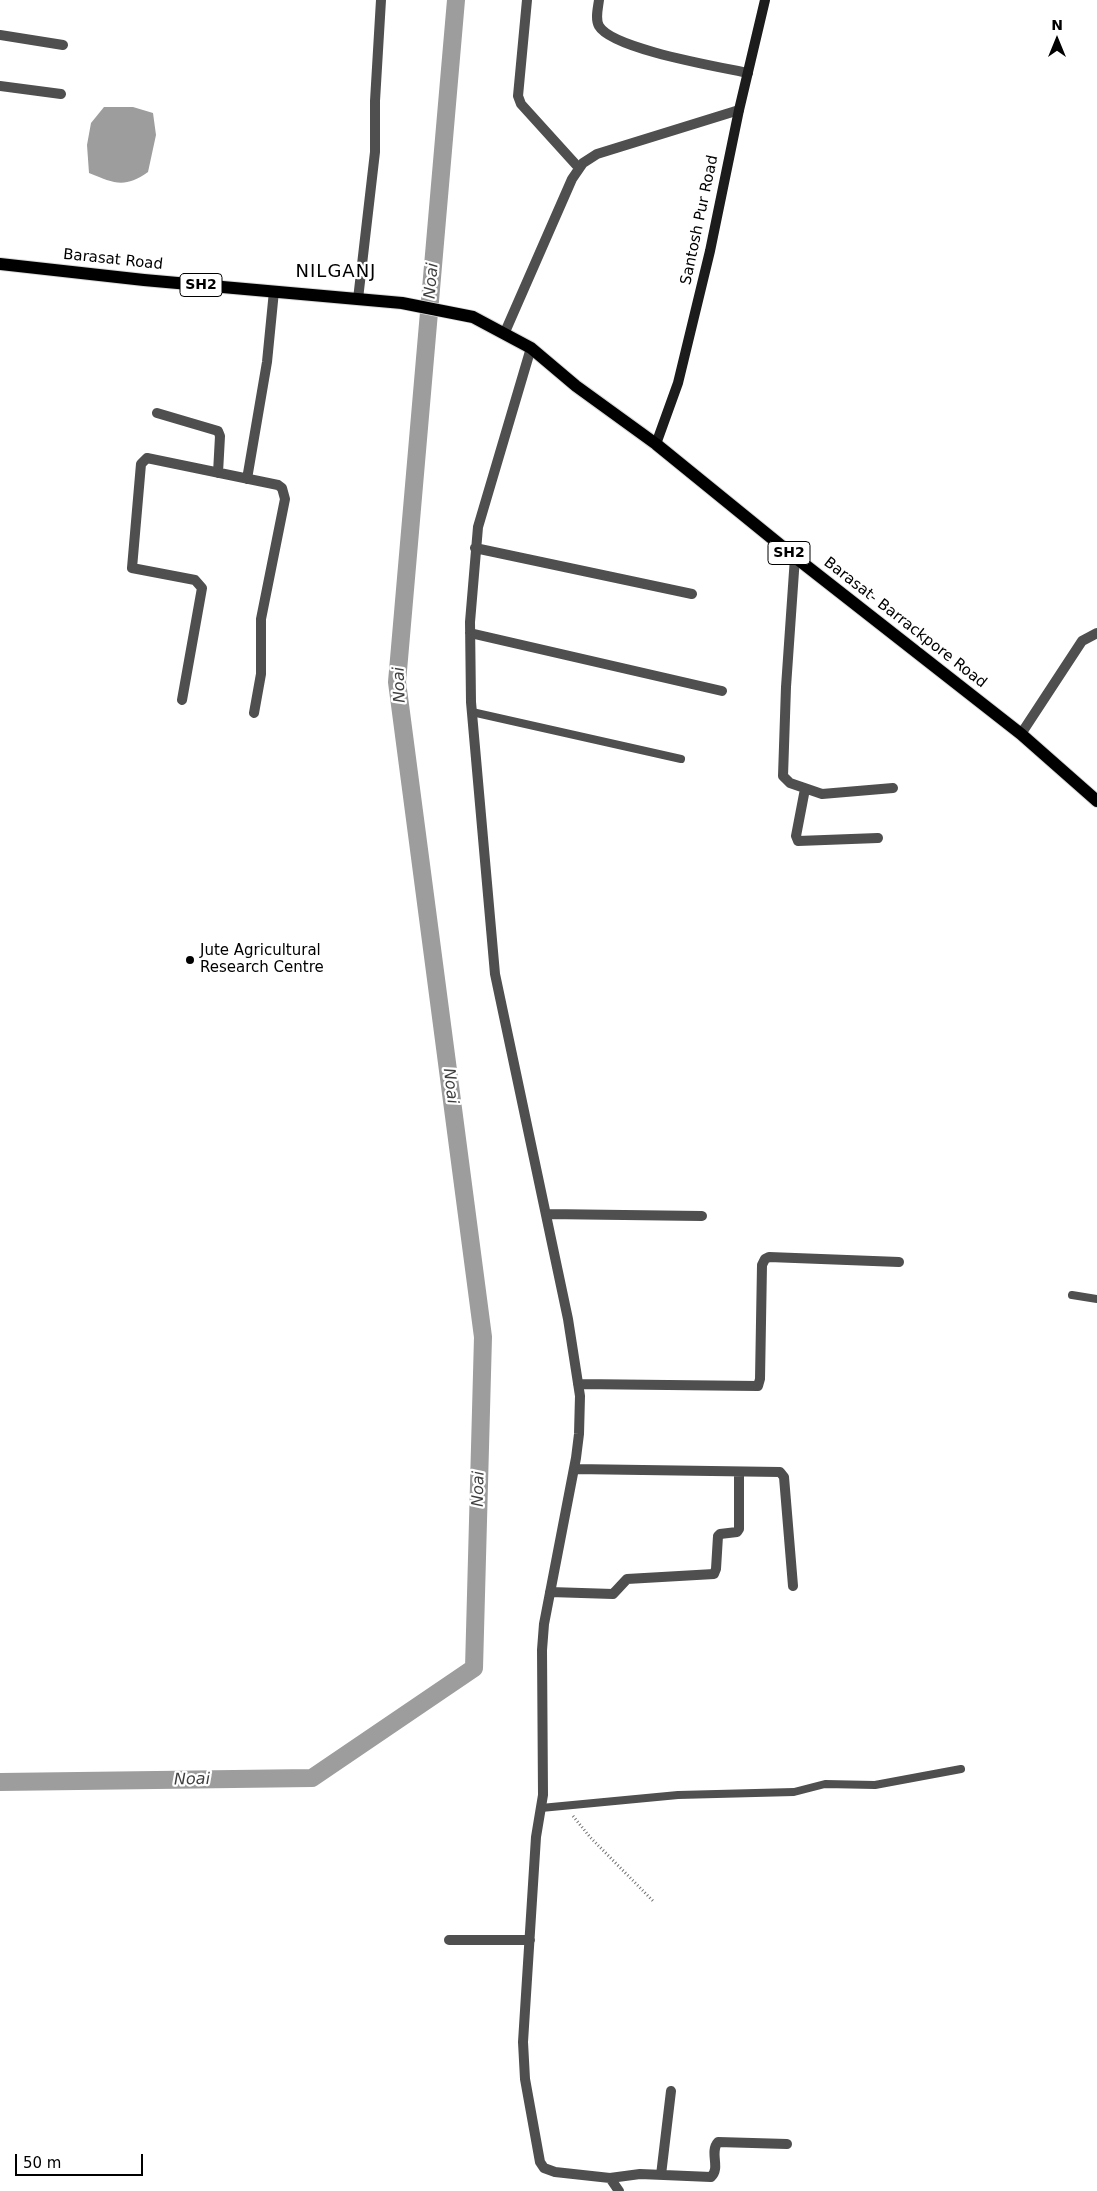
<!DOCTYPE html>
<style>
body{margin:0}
#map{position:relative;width:1097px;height:2191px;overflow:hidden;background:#fff;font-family:"DejaVu Sans",sans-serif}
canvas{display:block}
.north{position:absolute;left:1032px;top:15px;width:50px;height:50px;-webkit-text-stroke:4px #fff;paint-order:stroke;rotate:0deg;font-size:14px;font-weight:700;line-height:20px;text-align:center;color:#000}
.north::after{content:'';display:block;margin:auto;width:18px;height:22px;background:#000;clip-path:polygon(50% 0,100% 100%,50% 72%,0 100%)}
.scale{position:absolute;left:15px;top:2154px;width:128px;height:22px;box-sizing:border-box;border:2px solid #000;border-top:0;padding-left:6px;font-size:15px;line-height:18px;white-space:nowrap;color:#000;-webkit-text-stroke:4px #fff;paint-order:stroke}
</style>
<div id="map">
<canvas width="1097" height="2191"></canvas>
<div class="north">N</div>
<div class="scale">50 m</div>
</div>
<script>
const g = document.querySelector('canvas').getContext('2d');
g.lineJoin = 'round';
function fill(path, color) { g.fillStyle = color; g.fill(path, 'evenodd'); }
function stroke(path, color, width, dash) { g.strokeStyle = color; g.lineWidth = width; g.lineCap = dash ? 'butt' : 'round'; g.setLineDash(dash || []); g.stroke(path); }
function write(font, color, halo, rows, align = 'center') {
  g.font = font + ' "DejaVu Sans",sans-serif'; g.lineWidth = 4.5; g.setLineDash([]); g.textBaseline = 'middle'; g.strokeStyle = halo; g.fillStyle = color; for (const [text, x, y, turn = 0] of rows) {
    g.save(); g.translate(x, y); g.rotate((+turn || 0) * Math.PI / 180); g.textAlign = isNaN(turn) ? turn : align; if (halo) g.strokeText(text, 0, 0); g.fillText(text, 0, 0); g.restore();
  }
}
const water = new Path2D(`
 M104,107H133L153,113L156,135L148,172C124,189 114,183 89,173L87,145L91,123Z`);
const canal = new Path2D(`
 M0,1782L312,1778L474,1668L483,1337L397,682L456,0`);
const path = new Path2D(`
 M573,1816L590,1837L654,1902`);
const lane = new Path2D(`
 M472,712L681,759
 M1072,1295L1097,1299
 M541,1808L678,1795L794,1792L825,1784L875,1785L961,1769`);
const street = new Path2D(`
 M527,0L518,96L521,104L579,168
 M599,0C598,8 595,19 599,26C612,49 720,67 748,73
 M0,35L63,45
 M0,86L61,94
 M358,299L375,152V101L381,0
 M505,332L572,179L583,163L597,154L739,110
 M531,348L478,527L470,622L471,702L495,974L568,1319L580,1396L579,1434L576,1458L544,1624L542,1650L543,1795L536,1837L523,2042L525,2079L540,2162L544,2168L555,2172L610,2178L619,2191
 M157,413L218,431L220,436L218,473
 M247,479L267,362L274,291
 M475,548L692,594
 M795,557L786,687L783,776L790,783L822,794L893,788
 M470,633L722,691
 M182,700L202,588L195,580L132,568L141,464L147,458L278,485L282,488L285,499L261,619V674L254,713
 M1021,734L1082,641L1097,633
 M805,789L796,836L798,841L878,838
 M546,1214L702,1216
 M578,1384L758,1386L760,1379L762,1265L765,1259L769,1257L899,1262
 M574,1469L780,1472L784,1477L793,1586
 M550,1592L613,1594L627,1579L714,1574L716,1569L718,1536L720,1534L737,1532L739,1529V1472
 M449,1940H530
 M661,2175L671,2091
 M610,2178L640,2174L711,2177C721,2168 709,2152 718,2142L787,2144`);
const secondary = new Path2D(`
 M656,444L678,383L710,251L739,110L765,0`);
const primary = new Path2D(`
 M0,264L144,280L402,303L473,317L531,348L576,386L656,444L795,557L1021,734L1097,801`);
const markers = [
 [190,960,5,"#000"]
];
const shields = [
 [201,285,42],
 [789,553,42]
];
const shieldNames = [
 ["SH2",201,285],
 ["SH2",789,553]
];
const streetNames = [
 ["Santosh Pur Road",700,220,-78],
 ["Barasat Road",113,260,6],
 ["Barasat- Barrackpore Road",905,623,38]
];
const poiNames = [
 ["Jute Agricultural",200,951],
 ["Research Centre",200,968]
];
const waterNames = [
 ["Noai",432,281,-85],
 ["Noai",400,685,-92],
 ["Noai",450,1086,83],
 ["Noai",479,1489,-89],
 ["Noai",192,1780,-1]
];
const quarterNames = [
 ["NILGANJ",336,272]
];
fill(water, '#9d9d9d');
stroke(canal, '#9d9d9d', 18);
stroke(primary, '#dbdbdb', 14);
stroke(path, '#717171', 3, [1, 2.5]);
stroke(lane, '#4f4f4f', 8);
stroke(street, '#4f4f4f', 10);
stroke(secondary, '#1c1c1c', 10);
stroke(primary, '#000', 12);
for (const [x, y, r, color] of markers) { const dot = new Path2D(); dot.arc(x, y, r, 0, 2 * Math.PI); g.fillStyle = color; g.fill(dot); stroke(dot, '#fff', 2); }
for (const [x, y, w] of shields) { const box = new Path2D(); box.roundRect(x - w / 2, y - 11.5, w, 23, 4); g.fillStyle = '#fff'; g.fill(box); stroke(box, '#000', 1); }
write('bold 14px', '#000', null, shieldNames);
write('15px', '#000', '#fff', streetNames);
write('15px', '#000', '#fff', poiNames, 'left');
write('italic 16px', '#3e3e3e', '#fff', waterNames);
g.letterSpacing = '1px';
write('18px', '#000', '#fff', quarterNames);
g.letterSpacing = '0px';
</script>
